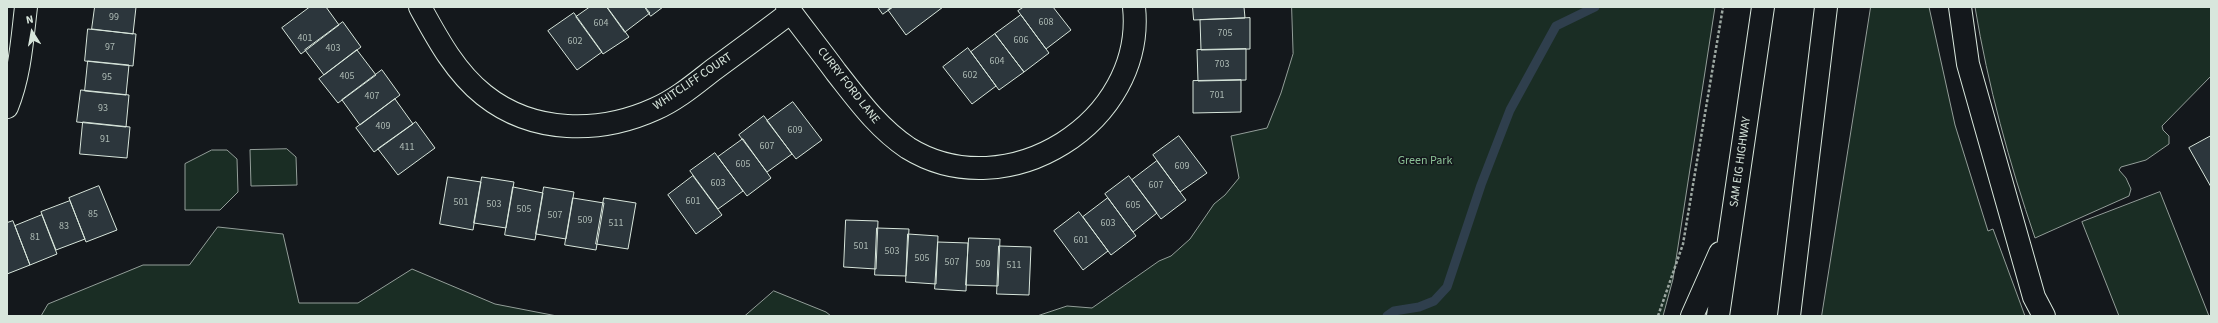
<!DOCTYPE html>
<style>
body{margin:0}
#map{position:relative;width:2218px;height:323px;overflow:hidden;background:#14181c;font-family:"Source Sans 3",sans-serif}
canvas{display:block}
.frame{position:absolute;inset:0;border:8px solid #d8e6dc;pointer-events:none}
.north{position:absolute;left:12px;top:12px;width:40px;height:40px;-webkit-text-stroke:3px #14181c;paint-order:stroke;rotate:349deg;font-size:11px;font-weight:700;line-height:16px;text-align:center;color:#d8e6dc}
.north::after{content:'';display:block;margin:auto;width:14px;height:18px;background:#d8e6dc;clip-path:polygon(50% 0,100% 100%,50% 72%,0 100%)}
</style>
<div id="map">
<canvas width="2218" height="323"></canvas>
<div class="frame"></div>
<div class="north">N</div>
</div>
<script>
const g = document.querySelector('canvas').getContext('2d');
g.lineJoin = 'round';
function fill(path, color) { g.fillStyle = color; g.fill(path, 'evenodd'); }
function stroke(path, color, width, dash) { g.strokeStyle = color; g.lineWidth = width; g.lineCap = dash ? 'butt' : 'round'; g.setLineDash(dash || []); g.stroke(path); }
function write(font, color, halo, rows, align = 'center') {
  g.font = font + ' "Source Sans 3",sans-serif'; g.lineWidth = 3; g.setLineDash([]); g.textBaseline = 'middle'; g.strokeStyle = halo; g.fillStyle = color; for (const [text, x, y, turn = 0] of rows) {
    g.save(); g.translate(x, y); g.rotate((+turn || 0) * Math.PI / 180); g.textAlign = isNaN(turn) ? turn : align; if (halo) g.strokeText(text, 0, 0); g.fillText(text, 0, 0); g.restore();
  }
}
const green = new Path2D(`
 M1292,7H1715L1673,279L1663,316H1037L1067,306L1092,308L1159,261L1171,256L1190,239L1214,204L1225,195L1239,178L1231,136L1267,128L1281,93L1293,54Z
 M1871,7H1929L1955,125L1988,231L1993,229L2025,316H1822Z
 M1975,7H2211V76L2162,126L2163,130L2169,136V144L2146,160L2121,167L2119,170L2126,178L2131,189L2129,196L2035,238C2009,162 1988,86 1975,7Z
 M287,149L296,157L297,185L251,186L250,150Z
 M212,150H227L237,159L238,192L220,210H185V164Z
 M2160,192L2209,316H2119L2082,222Z
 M218,227L283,234L299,303H358L412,269L495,304L557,316H41L48,304L143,265H189Z
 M774,291L826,312L831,316H745Z`);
const stream = new Path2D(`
 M1387,316L1394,311L1419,307L1434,301L1447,287L1481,185L1510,110L1556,26L1595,7`);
const building = new Path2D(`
 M95,7H136L133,34L92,29Z
 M310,7H326L339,25L301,54L282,28Z
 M590,7H607L629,37L603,54L576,17Z
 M607,7H645L650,13L625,32Z
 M645,7H663L651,16Z
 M878,7H893L883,14Z
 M893,7H943L906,35L888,10Z
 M1024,7H1053L1071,30L1046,49L1018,11Z
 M1193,7H1244L1245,18L1194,20Z
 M574,13L602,52L577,70L548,31Z
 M1021,15L1049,53L1024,72L995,34Z
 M1250,18V49L1201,50L1200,20Z
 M343,22L361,47L324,75L305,50Z
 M88,29L136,34L133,66L85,61Z
 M995,34L1024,72L999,90L971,52Z
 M968,48L996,86L972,104L943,67Z
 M1246,49V80L1198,81L1197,50Z
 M357,50L376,75L338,103L319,79Z
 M88,61L129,65L126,95L85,91Z
 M382,70L400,95L360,125L342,100Z
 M1241,80V112L1193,113V81Z
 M81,90L129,95L126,127L77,122Z
 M395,99L413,124L374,152L356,128Z
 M793,102L822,140L796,159L767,121Z
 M764,116L792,154L767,172L739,135Z
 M83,122L130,127L127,158L80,154Z
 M416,122L435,148L398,175L378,149Z
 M1179,136L1207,173L1180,192L1153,155Z
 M2211,136V187L2189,148Z
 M743,139L771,178L747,196L718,157Z
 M715,153L743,191L718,209L690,171Z
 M1157,161L1186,200L1161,219L1132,180Z
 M693,176L722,215L696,234L668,195Z
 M1129,176L1157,213L1133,232L1105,194Z
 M448,177L481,182L473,230L440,224Z
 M482,177L514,182L506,228L474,223Z
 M99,186L117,230L86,242L69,198Z
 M513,187L543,193L535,240L505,235Z
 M544,187L574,192L566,239L536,234Z
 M573,198L604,203L596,250L565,245Z
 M604,198L636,203L628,249L596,244Z
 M1108,198L1136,236L1111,255L1083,217Z
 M70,201L85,239L56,250L41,212Z
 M1079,212L1108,251L1083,270L1054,231Z
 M42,215L57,254L30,265L15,226Z
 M846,220L878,221L876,269L844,267Z
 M13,221L30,265L7,274V223Z
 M877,228L909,229L906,276L875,275Z
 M908,234L938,236L936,284L906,282Z
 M969,238L1000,239L998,286L966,285Z
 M938,242L968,243L966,291L935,289Z
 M999,246L1031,247L1029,295L997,294Z`);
const path = new Path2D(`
 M1658,316L1683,244L1723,7`);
const minor = new Path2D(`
 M420,7C437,38 455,72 484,95C533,134 600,134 655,109C676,100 695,84 713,70C739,51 765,32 791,12
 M787,7C803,29 820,50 836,72C858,100 878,128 908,148C1007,209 1146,122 1134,7
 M7,107C20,75 22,41 26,7`);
const primary = new Path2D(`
 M1960,7L1968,64L2034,297L2044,316
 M1692,316L1720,253
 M1718,316L1763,7
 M1789,316L1826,7`);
const numberNames = [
 ["99",114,18],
 ["608",1046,23],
 ["604",601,24],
 ["705",1225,34],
 ["401",305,39],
 ["606",1021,41],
 ["602",575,42],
 ["97",110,48],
 ["403",333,49],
 ["604",997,62],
 ["703",1222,65],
 ["602",970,76],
 ["405",347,77],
 ["95",107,78],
 ["701",1217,96],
 ["407",372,97],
 ["93",103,109],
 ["409",383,127],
 ["609",795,131],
 ["91",105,140],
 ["607",767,147],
 ["411",407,148],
 ["605",743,165],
 ["609",1182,167],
 ["603",718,184],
 ["607",1156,186],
 ["601",693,202],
 ["501",461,203],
 ["503",494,205],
 ["605",1133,206],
 ["505",524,210],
 ["85",93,215],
 ["507",555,216],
 ["509",585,221],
 ["511",616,224],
 ["603",1108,224],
 ["83",64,227],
 ["81",35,238],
 ["601",1081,241],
 ["501",861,247],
 ["503",892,252],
 ["505",922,259],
 ["507",952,263],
 ["509",983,265],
 ["511",1014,266]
];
const streetNames = [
 ["WHITCLIFF COURT",693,82,-34],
 ["CURRY FORD LANE",848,86,52],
 ["SAM EIG HIGHWAY",1741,162,-82]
];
const parkNames = [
 ["Green Park",1425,161]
];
fill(green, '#1a2d24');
stroke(green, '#939e99', 1);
stroke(stream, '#2f3f4d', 9);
fill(building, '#2c363c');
stroke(building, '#d8e6dc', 1);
stroke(minor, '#d8e6dc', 24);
stroke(primary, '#d8e6dc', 24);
stroke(path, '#9da8a2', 2.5, [3, 2]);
stroke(minor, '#14181c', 22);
stroke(primary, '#14181c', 22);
write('10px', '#adbab4', null, numberNames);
write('12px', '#d8e6dc', '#14181c', streetNames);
write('12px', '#8ac095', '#14181c', parkNames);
</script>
